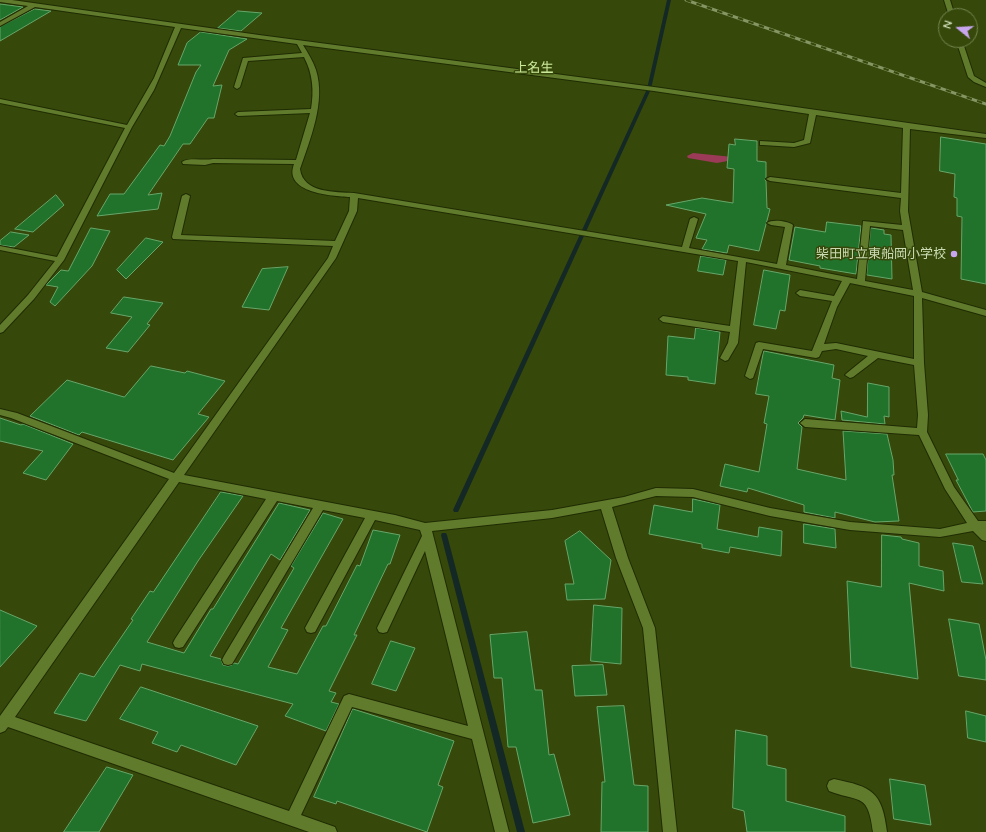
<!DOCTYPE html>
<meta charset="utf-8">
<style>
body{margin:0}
#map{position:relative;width:986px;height:832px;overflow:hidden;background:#36480a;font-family:Quicksand,sans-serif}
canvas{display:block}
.north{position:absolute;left:938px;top:8px;width:40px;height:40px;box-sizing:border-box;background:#36480a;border:1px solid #72834e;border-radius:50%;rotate:288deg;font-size:11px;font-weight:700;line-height:16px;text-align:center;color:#cbdbb4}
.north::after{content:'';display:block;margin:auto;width:14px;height:18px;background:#c8a6ef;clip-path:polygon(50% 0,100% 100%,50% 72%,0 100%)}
</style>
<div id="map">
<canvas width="986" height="832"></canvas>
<div class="north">N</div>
</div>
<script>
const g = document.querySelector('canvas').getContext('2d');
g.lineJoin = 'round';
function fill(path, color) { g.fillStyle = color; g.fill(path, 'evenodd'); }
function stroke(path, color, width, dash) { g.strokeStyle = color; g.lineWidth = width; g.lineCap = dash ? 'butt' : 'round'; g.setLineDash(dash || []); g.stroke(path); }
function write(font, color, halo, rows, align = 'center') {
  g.font = font + ' Quicksand,"Noto Sans JP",sans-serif'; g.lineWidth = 3; g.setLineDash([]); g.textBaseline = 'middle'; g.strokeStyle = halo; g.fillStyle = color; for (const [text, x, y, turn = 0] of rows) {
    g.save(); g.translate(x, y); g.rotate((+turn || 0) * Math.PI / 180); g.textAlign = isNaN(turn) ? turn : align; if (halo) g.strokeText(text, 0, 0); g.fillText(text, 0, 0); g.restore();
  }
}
const green = new Path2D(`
 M693,153L733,157V160L717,163L688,158L687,156Z`);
const stream = new Path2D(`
 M667,0H671L651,89L459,510L458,512H454L453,510L647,89Z
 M442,533H446L447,535L525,832H517L441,535Z`);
const building = new Path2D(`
 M0,4L23,7L0,20Z
 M35,9L51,11L0,41V27Z
 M238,11L262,13L241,31L218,28Z
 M201,32L247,39L229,50L213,86L222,85L214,118H208L190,144H183L148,195L162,193L158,209L97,216L110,194H124L160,145L164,146L170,136L196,72L201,65H178L187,43Z
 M941,137L986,144V284L961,279L962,217L957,216V198L954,197L955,174L940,171Z
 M735,139L757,141V161L766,162V177L765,180L766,181L767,208L770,209L759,251L729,245L727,253L702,249L707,240L696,238L706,214L666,205L702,198L733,203L734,169L727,168L729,144L735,145Z
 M56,195L64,205L33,232L15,229Z
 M827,222L861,226L856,274L820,268V266L789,260L795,227L825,232Z
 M91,228L110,231L92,266L55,306L50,302L58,287L46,285L61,270L68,271Z
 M871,228L884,230V234L891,235L892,279L867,275Z
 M11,232L29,235L14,247L0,245V241Z
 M146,238L163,242L126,279L117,270Z
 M701,256L726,260L723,275L698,271Z
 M288,267L269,310L242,307L262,269Z
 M764,270L790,275L785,311L780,310L776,329L754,325Z
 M124,297L163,303L147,324L150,325L128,352L106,348L132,317L111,313Z
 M696,328L720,332L715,384L688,380V377L666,375L668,336L694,339Z
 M764,351L834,365L832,378L840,380L835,420L804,415L803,418L798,423L802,427L797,469L846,480L843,431L887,434L893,460L894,475H892L899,521L875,522L835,512V518L804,512V505L748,488L747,492L720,486L725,464L759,472L767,424L764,423L769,396L756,394Z
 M151,366L185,373L187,371L225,381L198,414L209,417L173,460L82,432L79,435L30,416L67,380L124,397Z
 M868,383L889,387V417L884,416L885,424L842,420L841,411L867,417Z
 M0,418L21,425L23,424L73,444L46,480L23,473L43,451L0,441Z
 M946,454H983L986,460V511L973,512L956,480H958Z
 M221,492L243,496L198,561L147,642L184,653L211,609H213L279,503L310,510L280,560L271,554L210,656L221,659L223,665L228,666L232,665L234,663L238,664L294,568L291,566L323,513L343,519L281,628L288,630L268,667L297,674L323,626H326L357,565L360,566L373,530L400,535L390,564H388L354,635H357L329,691L336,693L331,702L339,704L326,731L285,716L293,704L142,664L140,671L120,665L86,721L54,713L80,673L94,677L133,620L131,619L150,591L153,592Z
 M693,499L720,505L717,529L758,537L759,527L782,531L781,556L730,547L729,553L702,548V544L649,534L654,505L692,512Z
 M804,524L835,529L836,548L804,543Z
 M580,531L611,560L605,599L567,600L565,584H574L565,541Z
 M882,535L901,537L902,539L919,543V566L943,571L944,591L909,583L918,679L851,667L847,581L881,587Z
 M953,543L973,546L983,584L962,582Z
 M594,605L622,608L621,664L591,661Z
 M0,610L37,626L0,667Z
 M949,619L979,624L986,660V680L959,676Z
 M527,632L535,690H542L549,755L554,754L570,815L533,823L516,747H508L502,678H494L490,635Z
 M391,641L415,648L396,691L372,684Z
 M603,665L607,695L575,696L572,666Z
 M141,687L258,726L236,765L181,745L177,752L152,743L158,732L120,719Z
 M624,706L634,785L648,786V832H601L602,782H605L597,707Z
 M353,709L454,741L438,785L443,787L427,832L337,801L336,804L314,797Z
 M966,711L986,716V742L968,738Z
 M736,730L767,736V765L786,769V801L845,816V832H747L744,811L733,808Z
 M107,767L133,775L99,832H64Z
 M890,779L925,785L931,825L894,819Z`);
const minor = new Path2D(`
 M0,0H12L259,35L654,87L986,134V138L910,129L908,211L922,292L986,310V316L922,298L924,363L928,415L927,432L954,487L978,521H986V541L982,540L973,531L940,537L850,530L770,516L693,497L656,496L612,507L628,558L655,628L677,832H663L643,628L616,558L601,509L552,518L432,531L509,832H495L472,739L352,707L301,815L335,827L337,832H309L8,727L5,731L0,733V716L169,479L11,418L0,415V409L17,413L174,473L328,258L333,246L173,239L172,237L182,196L186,194L190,196L181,235L335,241L349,211L350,197C332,196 283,193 294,164L213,163L205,165L183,164L182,162C189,157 204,161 213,159L296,160L310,113L238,116L235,114L238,112L311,109C314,91 313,74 304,57L248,61L240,87L237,89L234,87L243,58L302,53L297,44L181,28L154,90L132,127L64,260L34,299L3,332L0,333V325L28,295L55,261L0,250V246L57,257L125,128L0,103V99L127,125L154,78L175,27L35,7L0,26V22L28,6L0,2ZM303,45L654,91L809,114L804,140L794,143L760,141V145H763L794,147L810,143L816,115L903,128L901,193L770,177L766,179L770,181L901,198L900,211L902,225L863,221L857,279L786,265L793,225C788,221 772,219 767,223L771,225L785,227L777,264L689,248L698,219L694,217L690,219L682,247L354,193C335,192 303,193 300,169C310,139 326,102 316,70C313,61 308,53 303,45ZM358,198L738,261L730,326L663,316L659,319L663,322L730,332L728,343L720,358L725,361L728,360L738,343L746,262L842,281L834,296L800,290L796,293L800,296L832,301L812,351L759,342L756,343L745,376L750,379L753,378L763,349L816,358L819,357L822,351L836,349L868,356L847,373L845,375L850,378L853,377L878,358L914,365L918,415L917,428L805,419L800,423L805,427L919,435L945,489L967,523L940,529L850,522L770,508L693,489L656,488L624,497L552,510L425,523L395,515L184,475L336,258L357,211ZM870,226L903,230L913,290L865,281ZM850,283L914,296V359L836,343L824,344L837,307ZM179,482L266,499L175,639L173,643L175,647L179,648L183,647L277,501L313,508L224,656L222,660L224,664L228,665L232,664L323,510L365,518L305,628L307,632L311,633L315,632L375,520L420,530L422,536L377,628L379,632L383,633L387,632L425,551L468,726L349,694L344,696L289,811L15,717Z
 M944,0H950L955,16H949Z
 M956,40H962L974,76L986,83V87L974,82L968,77Z
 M834,779C872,787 882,791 887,832H873C868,792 860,803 829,791L827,786L829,781Z`);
const rail = new Path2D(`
 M686,0L986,104`);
const markers = [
 [954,254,4,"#c8a6ef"]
];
const farQuarternames = [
 ["上名生",534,68]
];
const poiNames = [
 ["柴田町立東船岡小学校",946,254]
];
fill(green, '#9b3b57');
fill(stream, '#142825');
fill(building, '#21722b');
stroke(building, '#67a66a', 1);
stroke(minor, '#202c03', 2);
fill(minor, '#617b2d');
stroke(rail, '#859664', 3);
stroke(rail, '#36480a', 2, [5.5]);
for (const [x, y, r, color] of markers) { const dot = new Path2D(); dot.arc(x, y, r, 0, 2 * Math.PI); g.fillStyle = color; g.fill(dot); stroke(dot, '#36480a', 1.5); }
write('13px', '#cbea99', '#36480a', farQuarternames);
write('13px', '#cbdbb4', '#36480a', poiNames, 'right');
</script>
